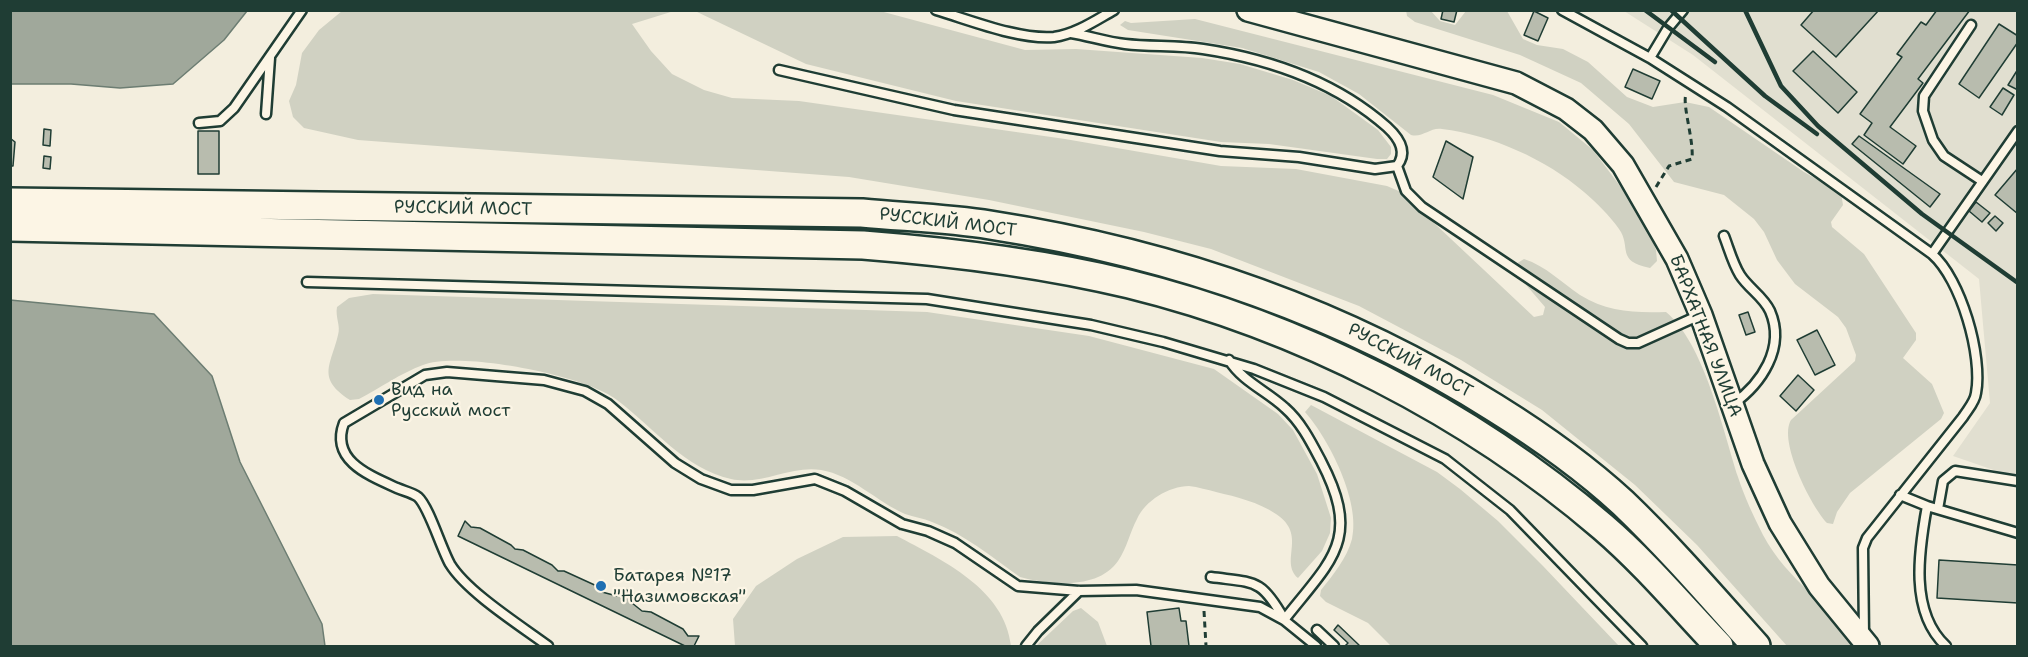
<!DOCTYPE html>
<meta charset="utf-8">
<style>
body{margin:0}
#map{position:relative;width:2028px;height:657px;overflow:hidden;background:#f3eede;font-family:"Shantell Sans",sans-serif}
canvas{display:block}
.frame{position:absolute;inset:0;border:12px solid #1f3d34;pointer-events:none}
</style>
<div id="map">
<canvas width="2028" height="657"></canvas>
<div class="frame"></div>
</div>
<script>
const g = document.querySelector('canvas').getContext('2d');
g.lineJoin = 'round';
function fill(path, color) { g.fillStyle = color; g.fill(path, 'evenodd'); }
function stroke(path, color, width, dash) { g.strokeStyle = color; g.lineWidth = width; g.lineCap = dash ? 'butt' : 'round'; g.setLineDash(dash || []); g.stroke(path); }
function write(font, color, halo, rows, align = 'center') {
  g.font = font + ' "Shantell Sans",sans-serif'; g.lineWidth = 4.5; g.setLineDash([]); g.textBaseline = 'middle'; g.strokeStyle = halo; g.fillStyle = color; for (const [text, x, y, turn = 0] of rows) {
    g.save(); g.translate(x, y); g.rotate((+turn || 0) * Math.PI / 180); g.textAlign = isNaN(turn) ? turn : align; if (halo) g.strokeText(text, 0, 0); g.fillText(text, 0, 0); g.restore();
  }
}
const built = new Path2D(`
 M1624,11H2017V478L1953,456L1990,403L1979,279L1693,55Z`);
const green = new Path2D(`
 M1406,10L1431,11L1440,21L1455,25L1466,11H1507L1523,39L1537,45L1563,49L1588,62L1627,97L1653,107L1685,102L1709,107L1804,172L1841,193L1843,205L1831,222L1832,227L1864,254L1916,333V340L1903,358L1932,384L1944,413L1941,419L1850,493L1837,512L1833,524L1827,523C1811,506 1778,441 1791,420L1855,361L1856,355L1846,328L1838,317L1795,284L1777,260L1764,232L1754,219L1724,195L1674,182L1629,124L1581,83L1520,55L1415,22L1407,16Z
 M342,11H674L632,24L651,51L672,74L704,90L732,98L799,101L1065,139L1221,166L1296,169L1387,186L1401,192L1417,207L1534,317L1543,315L1545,307L1515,272L1516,264L1524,259C1546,266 1562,283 1580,295C1607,312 1635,313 1666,312C1704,343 1723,430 1738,477C1744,496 1754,517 1763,535C1788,582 1831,605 1862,646H1787L1697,545L1635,485L1542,410L1461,360L1359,306L1211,249L1144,232L989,200L849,177L358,140L304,128L293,117L289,101L296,85L302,53L319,30Z
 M695,11H880L1025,50L1076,49L1202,58L1240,64L1293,80L1331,96L1378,130L1391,147V154L1387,159H1377L1269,144L1221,142L956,101L806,64Z
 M1195,19L1493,95L1559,122L1593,150L1623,190L1650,235L1656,250L1657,261L1650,268C1615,261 1632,247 1619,229C1610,216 1596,202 1584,192C1546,159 1491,135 1442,129C1430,127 1423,138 1411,135L1359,94L1319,72L1242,48L1128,30L1120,25L1125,21L1131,23Z
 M373,294L927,312L1089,336L1214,369L1278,414L1293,430L1317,474L1331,518L1330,533L1322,551L1298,578C1279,561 1308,535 1276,514C1258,502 1237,497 1216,492C1208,490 1198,487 1189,486C1169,486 1145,501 1137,519C1130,532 1127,548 1118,561C1098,590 1050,585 1020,577C992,557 964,534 932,522C923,518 914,517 905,514C877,502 852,475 821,470C791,465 761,486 731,479C685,469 653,427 617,400C585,375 460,351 423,365C401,373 380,388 359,399L350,400C316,378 331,365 338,335C341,326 335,317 337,307L349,298Z
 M1311,405L1437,472L1460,489L1498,521L1543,566L1619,646H1391L1368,623L1326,602L1320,596L1321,590C1333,575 1347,558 1352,539C1361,502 1329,439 1305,412Z
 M897,536C942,560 1005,589 1011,646H735L733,619L756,586L797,559L843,537Z
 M1081,608L1098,622L1107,646H1036L1073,611Z`);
const water = new Path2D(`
 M10,11L11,10L247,11L224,40L173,84L120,88L71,84H11Z
 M10,300L154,314L212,376L240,462L322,624L325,646H11Z`);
const building = new Path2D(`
 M1443,10H1457L1454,22L1441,19Z
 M1814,10H1879L1836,57L1801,25Z
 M1937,10H1970L1918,79L1923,83L1890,127L1916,146L1903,164L1864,135L1872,123L1860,114L1902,57L1897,54L1921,22L1926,25Z
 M1534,11L1548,18L1538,41L1524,35Z
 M1999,24L2018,36V42L1979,98L1959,84Z
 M1813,51L1857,92L1838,113L1793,71Z
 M1633,69L1660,81L1652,99L1625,87Z
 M2018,69V90L2008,85Z
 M2003,88L2014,95L2002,115L1990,107Z
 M44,129L51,130L50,146L43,145Z
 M198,131H219V174H198Z
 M1859,136L1940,194L1930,207L1852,144Z
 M10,138L15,142L13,166H10Z
 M1446,141L1473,157L1463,199L1433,177Z
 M44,156L51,157L50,169L43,168Z
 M2018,168V214L1995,195Z
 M1976,202L1990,213L1982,222L1969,211Z
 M1995,216L2003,223L1996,231L1988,223Z
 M1748,312L1755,332L1746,335L1739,315Z
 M1817,330L1835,365L1815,375L1797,340Z
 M1798,375L1814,390L1796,411L1780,396Z
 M465,521L471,527L480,528L511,545L515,549L523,550L552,565L558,571H564L599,587L602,592L617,596L623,588L634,594L632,603L642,611L651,612L683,629L688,636H699L694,646H685L458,536Z
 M1939,560L2018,565V603L1937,598Z
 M1179,608L1181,621H1186L1189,646H1151L1147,612Z
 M1338,625L1360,646H1345L1348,643L1334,630Z`);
const path = new Path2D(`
 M1656,187L1669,166L1692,159C1694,140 1682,105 1686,94
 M1204,611L1206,646`);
const service = new Path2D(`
 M936,10C970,20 1019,40 1054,37C1076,34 1096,20 1114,10
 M1562,10L1650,58
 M1683,10L1668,28L1650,58L1727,107L1932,254C1961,279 1983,356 1976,393C1975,402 1968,409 1963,417L1867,538L1863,548L1864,635
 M1971,25L1924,96L1923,111L1933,140L1944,156L1982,181
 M779,70L954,110L1220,151L1299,157L1375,169L1397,166C1408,152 1399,138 1387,127C1336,82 1270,59 1203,49C1178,45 1151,47 1125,44C1107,42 1089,36 1071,33
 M266,114L270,58
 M199,123L220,121L234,108L302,10
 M1397,166L1406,191L1422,207L1619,339L1628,343H1638L1700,315
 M1724,236C1729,249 1733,264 1740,275C1749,289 1763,296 1770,311C1786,348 1761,384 1733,404
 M1932,254L2018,131
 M307,282L927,299L1091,325L1163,342L1254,369L1324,397L1445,459L1510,510L1642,646
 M1229,360C1243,382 1267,391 1285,408C1301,422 1311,442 1321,461C1362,540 1332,559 1284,620
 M1900,495L1927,506
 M1938,509L1943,481L1955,471L2018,481
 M1211,577C1255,583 1261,578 1284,619
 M1317,630L1334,646
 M548,646C521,626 467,592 450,564C441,548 429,507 418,497C413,493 404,491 397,488C368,475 330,460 344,423L425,375L447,372L544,380L585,391L608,404L675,463L701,479L731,490H753L815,479L845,491L902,524L928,531L955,543L1018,586L1079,591L1136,590L1260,607L1284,620L1316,646
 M1026,646L1038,631L1079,591
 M1946,646C1909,612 1919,550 1927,506L2018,533`);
const tertiary = new Path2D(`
 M1248,10L1516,83L1566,109L1593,130L1623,165L1677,259L1701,315L1753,464L1780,523L1819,586L1868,646`);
const primary = new Path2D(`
 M10,202L862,213C904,217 948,218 990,225C1170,253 1341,311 1495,408C1540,436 1584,467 1623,503C1670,548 1713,598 1756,646
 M10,227L863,245C952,252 1042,263 1129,284C1300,326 1469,412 1603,527C1645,563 1681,606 1719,646`);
const rail = new Path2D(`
 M1645,10L1715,62
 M1671,10L1765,96L1817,134
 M1745,10L1781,86L1818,126L1922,214L2018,283`);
const markers = [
 [379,400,6,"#1f6fb2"],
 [601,586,6,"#1f6fb2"]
];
const streetNames = [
 ["РУССКИЙ МОСТ",463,209,1],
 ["РУССКИЙ МОСТ",948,223,7],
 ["БАРХАТНАЯ УЛИЦА",1705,336,69],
 ["РУССКИЙ МОСТ",1410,361,28]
];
const poiNames = [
 ["Вид на",391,390],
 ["Русский мост",391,411],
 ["Батарея №17",613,576],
 ["\"Назимовская\"",613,597]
];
fill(built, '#e1dfd0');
fill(green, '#d0d1c2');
fill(water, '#a0a89b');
stroke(water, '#6c7d72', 1.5);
fill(building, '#b8bcae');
stroke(building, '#1f3d34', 1.5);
stroke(service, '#1f3d34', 13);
stroke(tertiary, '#1f3d34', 26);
stroke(primary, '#1f3d34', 32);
stroke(path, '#1f3d34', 3, [6, 4.5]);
stroke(service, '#fcf5e5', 8);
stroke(tertiary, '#fcf5e5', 21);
stroke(primary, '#fcf5e5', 27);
stroke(rail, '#1f3d34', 4.5);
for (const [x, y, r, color] of markers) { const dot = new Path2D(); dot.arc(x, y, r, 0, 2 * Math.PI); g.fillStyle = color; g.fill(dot); stroke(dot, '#fcf5e5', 2); }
write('18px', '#1f3d34', '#fcf5e5', streetNames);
write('18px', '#1f3d34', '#fcf5e5', poiNames, 'left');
</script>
